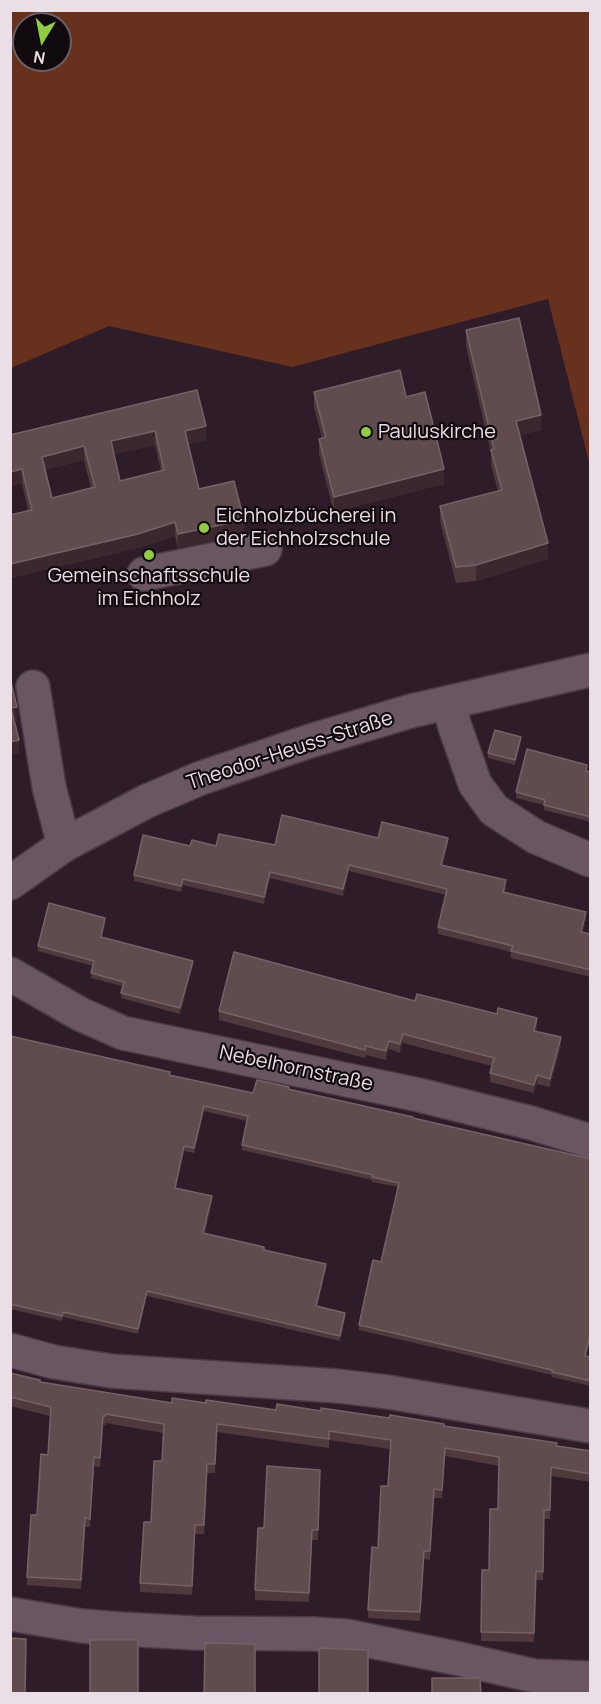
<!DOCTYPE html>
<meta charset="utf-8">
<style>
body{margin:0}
#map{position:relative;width:601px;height:1704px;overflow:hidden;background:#2e1d28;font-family:Manrope,sans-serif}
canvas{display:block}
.frame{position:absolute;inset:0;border:12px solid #ebdfe7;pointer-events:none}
.north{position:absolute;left:12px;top:12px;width:60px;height:60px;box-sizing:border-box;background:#110a0f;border:2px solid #685f65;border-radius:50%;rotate:190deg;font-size:16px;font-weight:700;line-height:24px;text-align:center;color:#ebdfe7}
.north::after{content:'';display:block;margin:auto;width:21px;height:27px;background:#90cd41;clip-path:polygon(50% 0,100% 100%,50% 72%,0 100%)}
</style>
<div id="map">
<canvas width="601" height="1704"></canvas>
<div class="frame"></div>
<div class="north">N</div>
</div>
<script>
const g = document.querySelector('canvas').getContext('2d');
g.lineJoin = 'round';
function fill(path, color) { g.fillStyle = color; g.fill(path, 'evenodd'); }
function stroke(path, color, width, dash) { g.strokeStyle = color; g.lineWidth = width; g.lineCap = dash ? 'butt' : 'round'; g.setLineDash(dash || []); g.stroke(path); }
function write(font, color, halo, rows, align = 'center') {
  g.font = font + ' Manrope,sans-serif'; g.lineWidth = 4.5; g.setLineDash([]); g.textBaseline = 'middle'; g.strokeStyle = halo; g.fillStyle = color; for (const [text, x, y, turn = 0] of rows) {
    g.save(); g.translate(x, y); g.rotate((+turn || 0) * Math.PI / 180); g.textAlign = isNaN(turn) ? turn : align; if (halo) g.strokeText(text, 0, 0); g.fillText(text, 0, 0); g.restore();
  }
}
const green = new Path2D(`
 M11,10L590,11V466L548,299L292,367L109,326L11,368ZM24,24H60V60H24Z`);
const minor = new Path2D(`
 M144,574L265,549
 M33,687L49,787L64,845
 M450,703L454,724L475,784L494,810L536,837L590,860
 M10,883L64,845L147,801L201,778L310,741L411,711L590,670
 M10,974L80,1014L123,1033L419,1095L531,1123L590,1141
 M10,1350L54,1362L111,1371L338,1386L388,1392L590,1426
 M10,1614L82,1626L121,1629L195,1633L313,1634L346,1636L460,1659L535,1676L590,1678`);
const wall = new Path2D(`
 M466,330L541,430L520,435L548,559L476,581L456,583L440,521V506L498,491L491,465V453L466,346Z
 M197,390L206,440L188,444L199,489L244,534L178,548L175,536L138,548L10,578V515L28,510L22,483L10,486V435ZM155,445L161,471L120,481L114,454ZM84,460L91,488L52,498L45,470Z
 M314,392L406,397L444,484L334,512L319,454V439L322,438L314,407Z
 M521,742L515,765L488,758V753Z
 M587,771L591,772V822L544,810V805L516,798V792Z
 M378,838L448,844L443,865L506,887L505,892L586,918L583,932L591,934V977L511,958V952L438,934V927L446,895L349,871L343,896L270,878L264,904L183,885L181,892L134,881V875L190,846L275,845Z
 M105,924L102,937L193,966L180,1014L121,998L122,986L91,978L93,966L38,951V946Z
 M415,1001L537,1027L536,1031L561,1046L550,1087L537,1084L534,1093L490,1082V1073L492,1066L403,1043L400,1053L389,1049L386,1060L366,1055L365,1058L219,1020V1011Z
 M10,1036L170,1075L253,1093L288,1089L591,1159V1336L586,1356L591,1357V1386L552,1377V1375L359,1330V1325L381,1262L398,1187L372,1182V1180L242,1150V1145L247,1121L204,1111L194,1153L184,1151L176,1188L212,1201L205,1234L264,1250L326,1269L317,1306L345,1318L340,1341L147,1296L138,1334L63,1317L62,1321L10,1309Z
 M10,1373L40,1382L172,1403H206L276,1410L321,1411L444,1426L591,1451V1482L551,1476L550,1519H544L543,1580H536L534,1642L481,1641L482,1570H489L498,1509L499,1466L445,1456L442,1498H434L430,1560L424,1559L420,1621L368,1618V1610L388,1486L390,1449L329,1440V1448L217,1432L215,1473H207L204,1534H195L192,1595L140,1592V1583L162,1461L163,1433L106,1423L105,1425H103L100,1467L94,1466L90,1527H85L81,1589L27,1585V1577L48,1455L50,1416L10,1406Z
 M320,1480L318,1540H312L309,1602L255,1600V1590L264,1528Z`);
const shadedWall = new Path2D(`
 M541,415V430L516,436V421Z
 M206,426V440L185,445V431Z
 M155,431V445L111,455V441Z
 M84,446V460L42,471V457Z
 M22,469V483L10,486V472Z
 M444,469V484L334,512V497Z
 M244,520V534L178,548V534Z
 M175,522V536L138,548L10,578V564Z
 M548,543V559L476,581V565Z
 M17,707V721L11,722V708Z
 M521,737V742L515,765V760Z
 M19,740V753L10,756V742Z
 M448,838V844L441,871V865Z
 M349,865V871L343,896V889Z
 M270,872V878L264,904V897Z
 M586,912V918L581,938V932Z
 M105,918V924L101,942V937Z
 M193,961V966L180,1014V1008Z
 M537,1018V1027L534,1039V1031Z
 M403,1034V1043L400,1053V1044Z
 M561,1037V1046L550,1087V1079Z
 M389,1041V1049L386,1060V1051Z
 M537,1075V1084L534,1093V1085Z
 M204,1106V1111L194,1153V1148Z
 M184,1146V1151L175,1193V1188Z
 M212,1196V1201L203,1239V1233Z
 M326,1264V1269L316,1311V1306Z
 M147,1291V1296L138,1334V1329Z
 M345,1313V1318L340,1341V1336Z
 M591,1331V1336L585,1361V1356Z`);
const building = new Path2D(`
 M519,318L541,415L516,421L548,543L476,565L456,567L440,506L502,490L491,450L494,449L466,330Z
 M400,370L406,397L425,392L444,469L334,497L319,439L326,437L314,392Z
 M197,390L206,426L185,431L199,489L234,481L244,520L178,534L175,522L138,534L10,564V515L32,510L22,469L10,472V435ZM155,431L164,470L120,481L111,441ZM84,446L95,487L52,498L42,457Z
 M10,678L17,707L11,708L19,740L10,742Z
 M495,730L521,737L515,760L488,753Z
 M527,749L587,765L586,771L591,772V817L544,805L545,800L516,792Z
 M282,815L378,838L382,822L448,838L441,865L506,880L503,892L586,912L581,932L591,934V970L511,951L513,946L438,927L447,889L349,865L343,889L270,872L264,897L183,879L181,886L134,875L143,835L190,846L192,840L216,846L219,834L275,845Z
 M49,903L105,918L101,937L193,961L180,1008L121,993L124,982L91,973L94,961L38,946Z
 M234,952L415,1001L417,994L497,1014L498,1008L537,1018L534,1031L561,1037L550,1079L537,1075L534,1085L490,1073L494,1058L403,1034L400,1044L389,1041L386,1051L366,1046L365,1050L219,1011Z
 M10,1036L170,1072L169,1075L253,1093L257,1080L289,1087L288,1089L413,1117V1118L591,1159V1331L585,1356L591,1357V1381L552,1372V1370L359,1325L373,1260L381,1262L399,1183L372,1177L373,1175L242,1145L248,1116L204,1106L194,1148L184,1146L175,1188L212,1196L203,1233L264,1247V1250L326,1264L316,1306L345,1313L340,1336L147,1291L138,1329L63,1312L62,1316L10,1304Z
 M10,1373L40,1380V1382L172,1403V1398L206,1403V1400L276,1410L277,1404L321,1411V1408L389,1418L390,1415L444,1424V1426L557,1443L556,1446L591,1451V1474L551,1467L550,1510H544L543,1572L536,1571L534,1633L481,1632L482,1570H489L490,1509H498L499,1457L445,1448L442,1490L434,1489L430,1551H424L420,1612L368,1610L372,1547L378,1548L381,1486H388L391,1440L329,1431V1439L217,1424L215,1464H207L204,1525H195L192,1586L140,1583L144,1522H151L154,1461H162L164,1424L106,1414L105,1416H103L100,1458L94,1457L90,1519L85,1518L81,1580L27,1577L31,1515H37L41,1454L48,1455L51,1407L10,1397Z
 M267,1466L320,1470L318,1530H312L309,1593L255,1590L258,1528H264Z
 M10,1638L26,1639L25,1694H10Z
 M90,1640H138V1694H90Z
 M205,1643L255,1644V1694H204Z
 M319,1648L368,1650V1694H319Z
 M432,1678H480L481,1694H432Z`);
const markers = [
 [366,432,6,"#90cd41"],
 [204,528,6,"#90cd41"],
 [149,555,6,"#90cd41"]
];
const poiNames = [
 ["Pauluskirche",378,432],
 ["Eichholzbücherei in",216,516],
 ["der Eichholzschule",216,539],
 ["Gemeinschaftsschule",149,576,"center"],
 ["im Eichholz",149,599,"center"]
];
const streetNames = [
 ["Theodor-Heuss-Straße",290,751,-18],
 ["Nebelhornstraße",296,1069,12]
];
fill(green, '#67311e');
stroke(minor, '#483b44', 36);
stroke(minor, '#6a5663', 33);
fill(wall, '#4f393d');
fill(shadedWall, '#3b272d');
fill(building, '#604b4f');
stroke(building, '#756267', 1.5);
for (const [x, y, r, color] of markers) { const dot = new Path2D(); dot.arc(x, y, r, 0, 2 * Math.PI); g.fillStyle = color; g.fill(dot); stroke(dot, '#110a0f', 2); }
write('20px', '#ebdfe7', '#110a0f', poiNames, 'left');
write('20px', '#ebdfe7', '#110a0f', streetNames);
</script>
